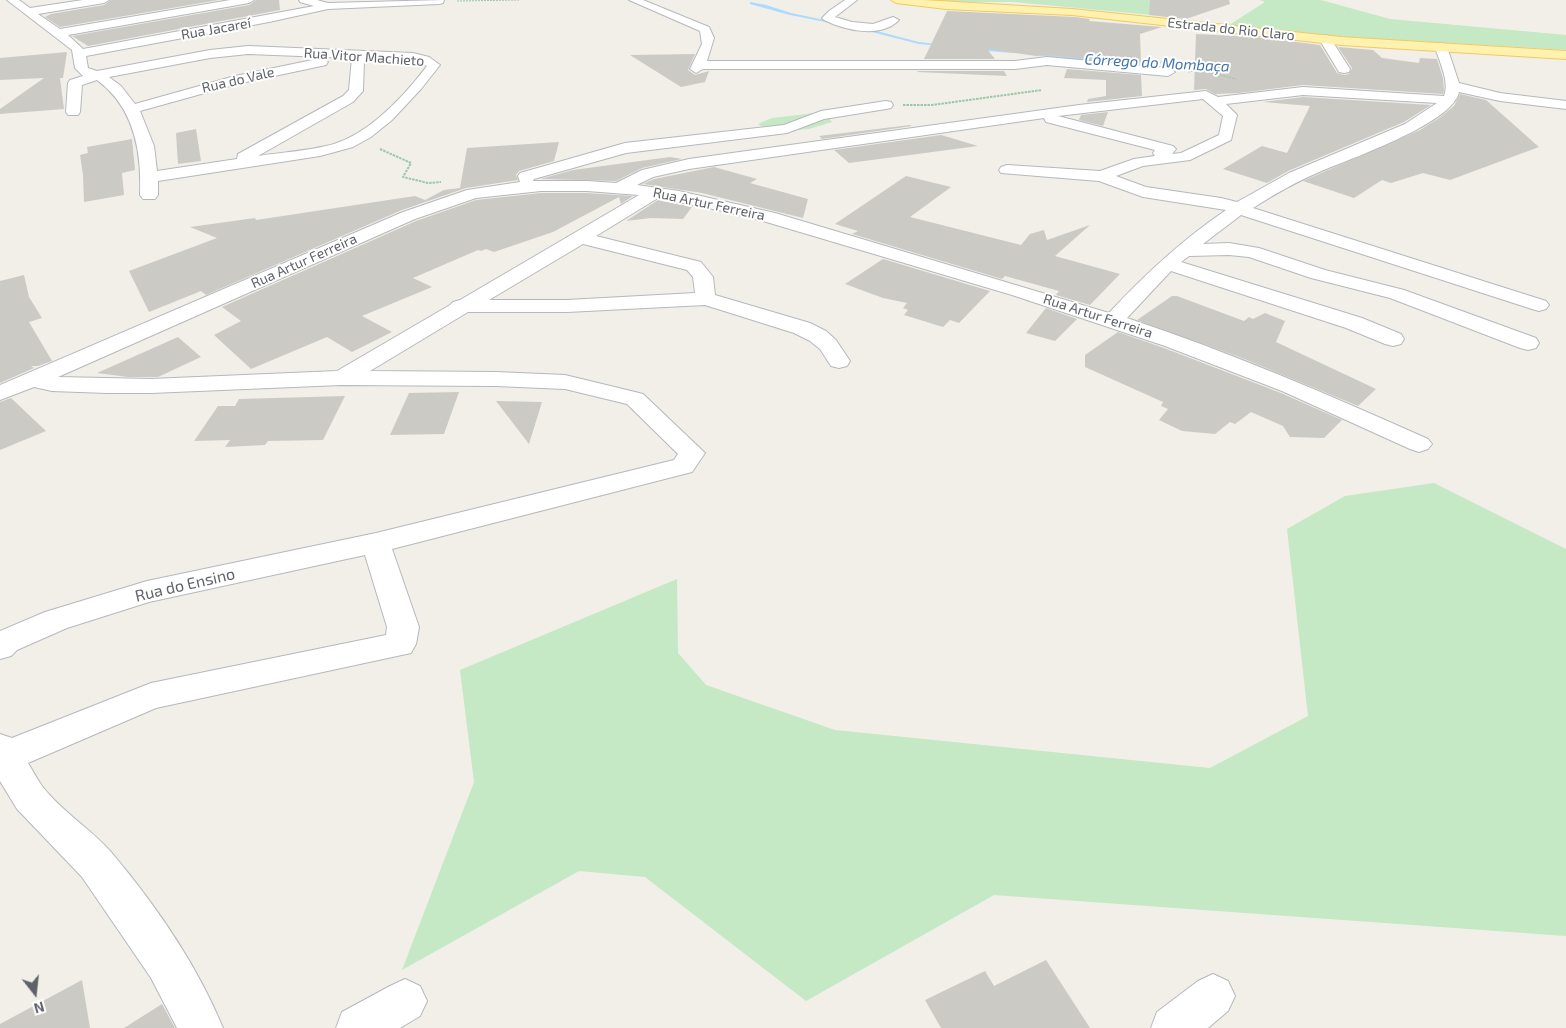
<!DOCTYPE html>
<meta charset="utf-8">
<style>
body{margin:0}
#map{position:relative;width:1566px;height:1028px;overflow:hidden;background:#f1efe8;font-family:"Exo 2",sans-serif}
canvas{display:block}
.north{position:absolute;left:10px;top:968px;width:50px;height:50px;-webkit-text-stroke:4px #fff;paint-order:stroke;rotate:164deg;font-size:14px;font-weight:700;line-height:20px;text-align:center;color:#5f6368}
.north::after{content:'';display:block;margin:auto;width:18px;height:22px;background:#5f6368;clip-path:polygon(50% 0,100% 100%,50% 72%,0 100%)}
</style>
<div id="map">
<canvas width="1566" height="1028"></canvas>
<div class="north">N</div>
</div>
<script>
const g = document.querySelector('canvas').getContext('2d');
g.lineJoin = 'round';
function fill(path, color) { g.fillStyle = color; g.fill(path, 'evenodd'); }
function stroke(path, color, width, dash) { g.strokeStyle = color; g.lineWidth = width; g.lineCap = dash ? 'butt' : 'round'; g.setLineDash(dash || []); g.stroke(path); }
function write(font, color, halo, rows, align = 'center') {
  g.font = font + ' "Exo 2",sans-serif'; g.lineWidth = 4; g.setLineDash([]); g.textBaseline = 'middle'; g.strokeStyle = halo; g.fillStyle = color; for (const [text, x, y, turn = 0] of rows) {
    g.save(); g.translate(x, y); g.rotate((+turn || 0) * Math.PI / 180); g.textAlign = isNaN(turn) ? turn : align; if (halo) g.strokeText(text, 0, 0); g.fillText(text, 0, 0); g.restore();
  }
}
const green = new Path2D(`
 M933,0H1199L1153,15L1013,2H950Z
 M1260,0H1321L1390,19L1566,35V50L1349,37L1229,25L1265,2Z
 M824,112L832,122L809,129L772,132L758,124L772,118Z
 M1434,483L1566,549V936L994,895L806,1001L645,877L579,871L402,970L474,782L460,670L677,579L678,653L706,685L835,730L1210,768L1308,716L1287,529L1345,496Z`);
const stream = new Path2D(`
 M750,2L766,5L791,13L843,24L841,25L790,15L750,4Z
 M861,27L919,42L943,45L941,46L919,44L860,29Z
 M976,48L1013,51L1015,52L1013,53L975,50Z
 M1034,53L1126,62L1182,61L1207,64L1205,65L1182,63L1126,64L1033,55Z
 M1542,98L1566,100V102L1544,100Z`);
const building = new Path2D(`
 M111,0H219L60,27L45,17L51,14L104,5Z
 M256,0H279L280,10L88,46L72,36L249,5Z
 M1150,0H1229L1230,4L1186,19L1149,15Z
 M947,11L1075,17L1090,19L1089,21L1162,27L1140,34L1141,64L1047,55L1036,56L987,49L995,59H924Z
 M1196,34L1256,37L1320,45L1337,73L1344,75L1349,74L1352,68L1338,47L1373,50L1382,58L1419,63L1420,58L1437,59L1443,78L1444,90L1443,94L1303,85L1239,93L1215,94L1206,89L1194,90Z
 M67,52L63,78H60L64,109L0,114V109L44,78L0,80V58Z
 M695,54L688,70L695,75L709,71L705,82L681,87L630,55Z
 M1067,69L1141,75L1142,96L1087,102L1088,99L1106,96V80L1064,78Z
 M918,71H1004L1007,76L917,72Z
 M1460,94L1486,100L1539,147L1450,180L1423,173L1391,183L1382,180L1354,198L1303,181L1420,130L1439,118L1454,106Z
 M1303,97L1431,105L1404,122L1288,171L1267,183L1223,169L1262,146L1287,153L1310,106L1263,102Z
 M1108,112L1103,126L1079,120L1081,115Z
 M910,125L912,126L822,139L819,136Z
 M196,129L201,161L178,164L176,133Z
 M941,135L978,146L849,163L834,150Z
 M132,139L135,170L122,173L124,195L84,202L83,175L80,155L88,153L87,147Z
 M559,142L554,161L519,171L516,175L518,180L466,188L402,210L206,295L201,291L149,312L129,271L217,238L190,227L255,218L256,220L415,196L425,200L444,190L460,188L467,148Z
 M670,157L682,159L642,168L616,181L540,179L573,170Z
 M714,167L757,179L750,183L808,199L803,218L702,193L643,184L654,179Z
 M906,176L951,187L910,217L1021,245L1030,234L1044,230L1047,240L1090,225L1055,256L1120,274L1090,305L1056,295L1059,291L1005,276L1002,279L852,234L858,231L835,224Z
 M541,193H587L633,196L621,204L619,197L553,232L494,252L486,249L481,251L478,250L413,278L432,287L362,316L392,332L352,352L327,337L251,369L214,335L241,321L222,307L416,221L476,200Z
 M658,200L692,207L683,219L651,218L626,221Z
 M883,259L990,291L959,323L950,320L943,327L904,315L908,310L903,308L907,303L883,298L845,284Z
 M24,275L29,297L42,318L29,322L52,361L38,366H31L34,368L0,383V281Z
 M1172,296H1177L1244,321L1249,317L1253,319L1265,313L1285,321L1276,342L1376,389L1358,406L1242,358L1137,320Z
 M1046,308L1077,319L1055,341L1026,333Z
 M1118,332L1164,348L1281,393L1342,420L1324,438L1290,437L1283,426L1251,412L1235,424L1230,422L1215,434L1182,431L1159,420L1168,409L1161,406L1163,402L1085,367V355Z
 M178,337L201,357L158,377H128L97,373Z
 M459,392L444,434L390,435L409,393Z
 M345,396L323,440L268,441L265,445L225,447L230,440L194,441L218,406H235L239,399Z
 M11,398L46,431L0,450V402Z
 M496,401L542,402L529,444Z
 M1046,960L1090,1028H941L925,1000L985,971L994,986Z
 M82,980L90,1028H0V1024Z
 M162,1004L175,1028H124Z`);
const pathFar1 = new Path2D(`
 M457,1L520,0
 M1188,72L1200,70L1236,79`);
const path = new Path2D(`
 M903,105H932L1042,90
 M380,149L411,163L403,177L428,183L441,182`);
const minor = new Path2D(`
 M7,0H19L30,8L83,0H109L104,3L38,14L60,29L230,0H254L249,3L68,35L83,49L314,6L300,2L299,0H317L328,3L444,0L443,3L439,4L328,9L269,22L86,56L88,68L97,71L210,50L248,46L413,53L429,57L440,65L421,89L392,120L371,137L353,147L320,156L158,181V195L155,199H143L140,195C142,151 134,107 97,80L82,85L80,112L78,115H68L66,112L68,83L70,80L83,76L75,68L72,50ZM248,54L352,58L349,90L343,96L238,154L237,159L157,171L154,146L140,111L237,84L326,65L328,62L322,58L235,76L135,104L121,86L109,77L210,58ZM364,59L413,61L427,66C404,96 371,132 334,144C310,151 283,152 258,156L353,102L363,91Z
 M629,0H643L709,27L714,38L707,61H1015L1047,57L1168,68L1175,72L1168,76L1047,65L1015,69H703L696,73L690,69L702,44L700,31Z
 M845,0H857L835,17L852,22L873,24L893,17L899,20C881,39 844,30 824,20L822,18L829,11Z
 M1325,35L1329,36L1350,69L1349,72L1344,73L1339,72L1319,39Z
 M1441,43L1447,47L1459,83L1500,93L1566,101V109L1500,101L1459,92C1453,124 1346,160 1317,173C1294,183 1273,195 1253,208L1546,301L1549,305L1546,309L1539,311L1532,309L1241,215L1203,244L1229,243L1259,248L1325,270L1404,290L1536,338L1539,343L1536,348L1528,350L1520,348L1390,298L1311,278L1249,257L1229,255L1189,256L1181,262L1362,318L1401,334L1404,339L1401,344L1393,346L1385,344L1346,328L1171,271L1127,318C1230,352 1329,395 1428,439L1432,444L1428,449L1419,452L1410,449L1282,391L1165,346L1012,295L763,221L723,211L658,198L596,236L701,262L713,277L715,295L810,323L826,331L836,340L850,361L847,366L839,368L831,366L820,349L810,341L794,333L705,305L567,312H468L370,371L496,372L565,375L635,392L643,394L705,453L692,472L392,549L419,627L416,644L411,653L156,708L28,763C33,771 37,779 42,786C61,811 90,828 111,852C155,904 197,965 223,1028H177L151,978L82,877L17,809L0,781V734L12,738L151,683L386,635L387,627L365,555L149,602L67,628L17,650L11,656L0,659V631L45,612L147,581L376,533L674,460L678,454L627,404L565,389L496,386L341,385L151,393H107L52,391L34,387L0,400V385L403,212L467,190L520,182L518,176L520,173L625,143L784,125L821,111L886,101L891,102L893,105L891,108L886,109L824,119L787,133L626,153L534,179L533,181H587L616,183L642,170L689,159L1079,105L1206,91L1218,97L1303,87L1444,96C1450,82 1439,61 1435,47ZM1303,95L1437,103L1405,124L1289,173L1237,202L1221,198L1146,187L1116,176L1143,166L1190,160L1231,140L1237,115L1226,104ZM1203,99L1223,116L1219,135L1181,153L1172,154L1176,149L1173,146L1058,116ZM1044,118L1046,122L1155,150L1153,153L1155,156L1134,159L1100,171L1007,165L1001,167L999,170L1001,173L1099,181L1143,197L1226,210C1182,240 1145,274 1109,313L775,213L679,191L637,185L653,177L689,169ZM541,191H587L639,195L460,300L453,302L450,305L337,371L151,379L58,377L415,219L476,198ZM583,244L687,270L693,277L695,293L567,300H489Z
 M1213,974L1228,981L1235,996L1228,1011L1208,1028H1151L1157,1012L1198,981Z
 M405,979L420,986L427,1001L420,1016L400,1028H336L342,1012L390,986Z`);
const major = new Path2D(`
 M891,0H923L1072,9L1341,37L1566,51V59L1341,45L1072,15L946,9L896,3Z`);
const farStreetnames = [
 ["Rua Jacareí",216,29,-10],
 ["Estrada do Rio Claro",1231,29,6],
 ["Rua Vitor Machieto",364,57,4],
 ["Rua do Vale",238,80,-13],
 ["Rua Artur Ferreira",709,204,12],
 ["Rua Artur Ferreira",304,261,-24],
 ["Rua Artur Ferreira",1098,316,18]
];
const farWaternames = [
 ["Córrego do Mombaça",1157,63,3]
];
const streetNames = [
 ["Rua do Ensino",185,585,-13]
];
fill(green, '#c5e8c5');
fill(stream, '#aadaff');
fill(building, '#cccac5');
stroke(minor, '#b5b8bc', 2);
stroke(major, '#f2c960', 2);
stroke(pathFar1, '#9cc7a9', 1, [2, 1]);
stroke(path, '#9cc7a9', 2, [2.5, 1]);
fill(minor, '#fff');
fill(major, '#fff2af');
write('14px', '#5f6368', '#fff', farStreetnames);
write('italic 15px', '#4174aa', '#fff', farWaternames);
write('16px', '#5f6368', '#fff', streetNames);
</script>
